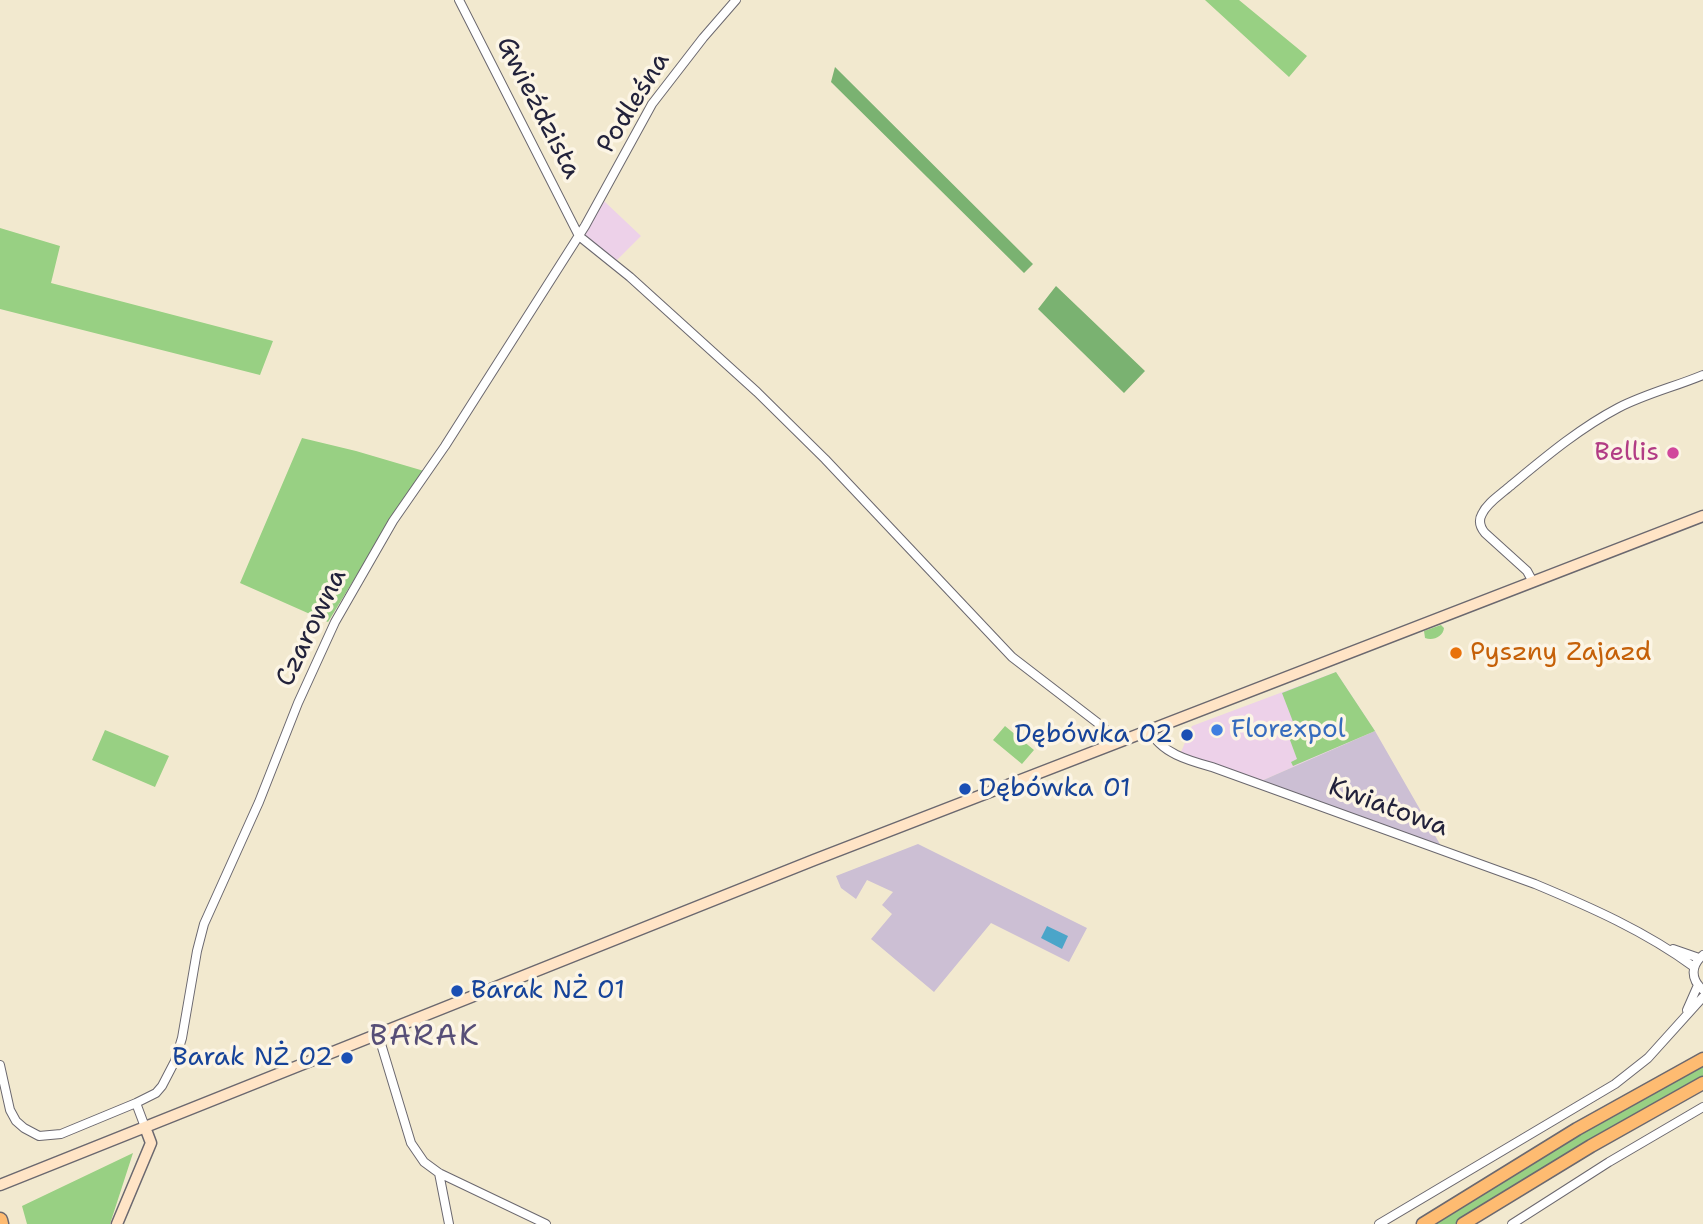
<!DOCTYPE html>
<meta charset="utf-8">
<style>
body{margin:0}
canvas{display:block;background:#f2e9cf}
</style>
<canvas width="1703" height="1224"></canvas>
<script>
const g = document.querySelector('canvas').getContext('2d');
g.lineJoin = 'round';
function fill(path, color) { g.fillStyle = color; g.fill(path, 'evenodd'); }
function stroke(path, color, width, dash) { g.strokeStyle = color; g.lineWidth = width; g.lineCap = dash ? 'butt' : 'round'; g.setLineDash(dash || []); g.stroke(path); }
function write(font, color, halo, rows, align = 'center') {
  g.font = font + ' "Shantell Sans",sans-serif'; g.lineWidth = 7; g.setLineDash([]); g.textBaseline = 'middle'; g.strokeStyle = halo; g.fillStyle = color; for (const [text, x, y, turn = 0] of rows) {
    g.save(); g.translate(x, y); g.rotate((+turn || 0) * Math.PI / 180); g.textAlign = isNaN(turn) ? turn : align; if (halo) g.strokeText(text, 0, 0); g.fillText(text, 0, 0); g.restore();
  }
}
const built = new Path2D(`
 M604,201L641,236L616,261L585,235Z
 M1336,672L1375,731L1259,782L1181,752L1192,726Z`);
const industrial = new Path2D(`
 M1375,731L1441,846L1259,782Z
 M918,844L1087,928L1069,962L991,923L934,992L871,939L892,914L882,905L893,892L867,880L856,899L841,888L836,876Z`);
const green = new Path2D(`
 M1205,0H1239L1307,56L1289,77Z
 M0,228L60,246L51,283L273,341L260,375L0,309Z
 M302,438L356,451L424,471L399,506L328,622L240,583Z
 M1441,625L1444,628C1443,637 1433,641 1425,638L1424,631Z
 M1336,672L1375,731L1293,766L1291,762L1297,759L1287,732L1295,727L1282,693Z
 M1005,726L1034,750L1022,764L993,740Z
 M105,730L169,756L155,787L92,760Z
 M1703,1064V1078L1511,1189L1455,1224H1432L1578,1133Z
 M133,1153L110,1224H27L22,1206Z`);
const forest = new Path2D(`
 M835,67L1033,264L1024,273L831,82Z
 M1056,286L1145,371L1124,393L1038,309Z`);
const water = new Path2D(`
 M1047,926L1068,936L1062,949L1041,938Z`);
const street = new Path2D(`
 M459,0L579,236L630,277L757,392L825,459L1012,657L1103,727L1116,743
 M1533,582L1527,571L1485,533C1480,527 1478,521 1482,514C1487,503 1500,495 1509,487C1543,459 1578,429 1618,408C1645,394 1674,387 1703,375
 M1150,730C1160,753 1190,761 1212,767L1535,884C1590,907 1645,931 1694,967
 M1673,949L1699,958
 M1703,955C1691,965 1690,979 1703,990
 M1687,1010L1698,985
 M378,1034L411,1143L424,1162L439,1173L546,1224
 M0,1065L10,1110L16,1121L24,1128L39,1136L61,1134L136,1103L156,1093L162,1086L175,1061L182,1038L197,951L204,924L259,802L298,703L335,622L393,521L445,446L585,226L652,104L703,38L736,0
 M136,1103L145,1127
 M439,1173L449,1224
 M1379,1224L1615,1084L1648,1058L1703,997
 M1512,1224L1609,1162L1703,1107`);
const secondary = new Path2D(`
 M0,1185L814,860L1703,516
 M117,1224L151,1143L145,1127`);
const primary = new Path2D(`
 M1423,1224L1577,1129L1703,1059
 M1463,1224L1591,1146L1703,1083`);
const highway = new Path2D(`
 M0,1220L1,1224`);
const markers = [
 [1673,453,7,"#d1479c"],
 [1456,653,7,"#e8710a"],
 [1217,730,7,"#3f7fe0"],
 [1187,735,7,"#1a4fb4"],
 [965,789,7,"#1a4fb4"],
 [457,991,7,"#1a4fb4"],
 [347,1058,7,"#1a4fb4"]
];
const streetNames = [
 ["Podleśna",634,103,-58],
 ["Gwieździsta",538,108,63],
 ["Czarowna",312,628,-64],
 ["Kwiatowa",1388,808,20]
];
const hotelNames = [
 ["Bellis",1659,453]
];
const foodNames = [
 ["Pyszny Zajazd",1470,653]
];
const shopNames = [
 ["Florexpol",1231,730]
];
const transitNames = [
 ["Dębówka 02",1173,735],
 ["Dębówka 01",979,789,"left"],
 ["Barak NŻ 01",471,991,"left"],
 ["Barak NŻ 02",333,1058]
];
const quarterNames = [
 ["BARAK",425,1037]
];
fill(built, '#edd1e9');
fill(industrial, '#ccbfd4');
fill(green, '#98d083');
fill(forest, '#7ab271');
fill(water, '#4ba5c9');
stroke(street, '#6b686f', 10);
stroke(secondary, '#6b686f', 13);
stroke(primary, '#6b686f', 15);
stroke(highway, '#6b686f', 17);
stroke(street, '#fff', 8);
stroke(secondary, '#ffe4c6', 10);
stroke(primary, '#febb71', 12);
stroke(highway, '#febb71', 14);
for (const [x, y, r, color] of markers) { const dot = new Path2D(); dot.arc(x, y, r, 0, 2 * Math.PI); g.fillStyle = color; g.fill(dot); stroke(dot, '#fcf5e5', 2.5); }
write('26px', '#22223b', '#fcf5e5', streetNames);
write('26px', '#b23c85', '#fcf5e5', hotelNames, 'right');
write('26px', '#c56008', '#fcf5e5', foodNames, 'left');
write('26px', '#366cbe', '#fcf5e5', shopNames, 'left');
write('26px', '#164399', '#fcf5e5', transitNames, 'right');
g.letterSpacing = '2px';
write('30px', '#564e77', '#fcf5e5', quarterNames);
g.letterSpacing = '0px';
</script>
